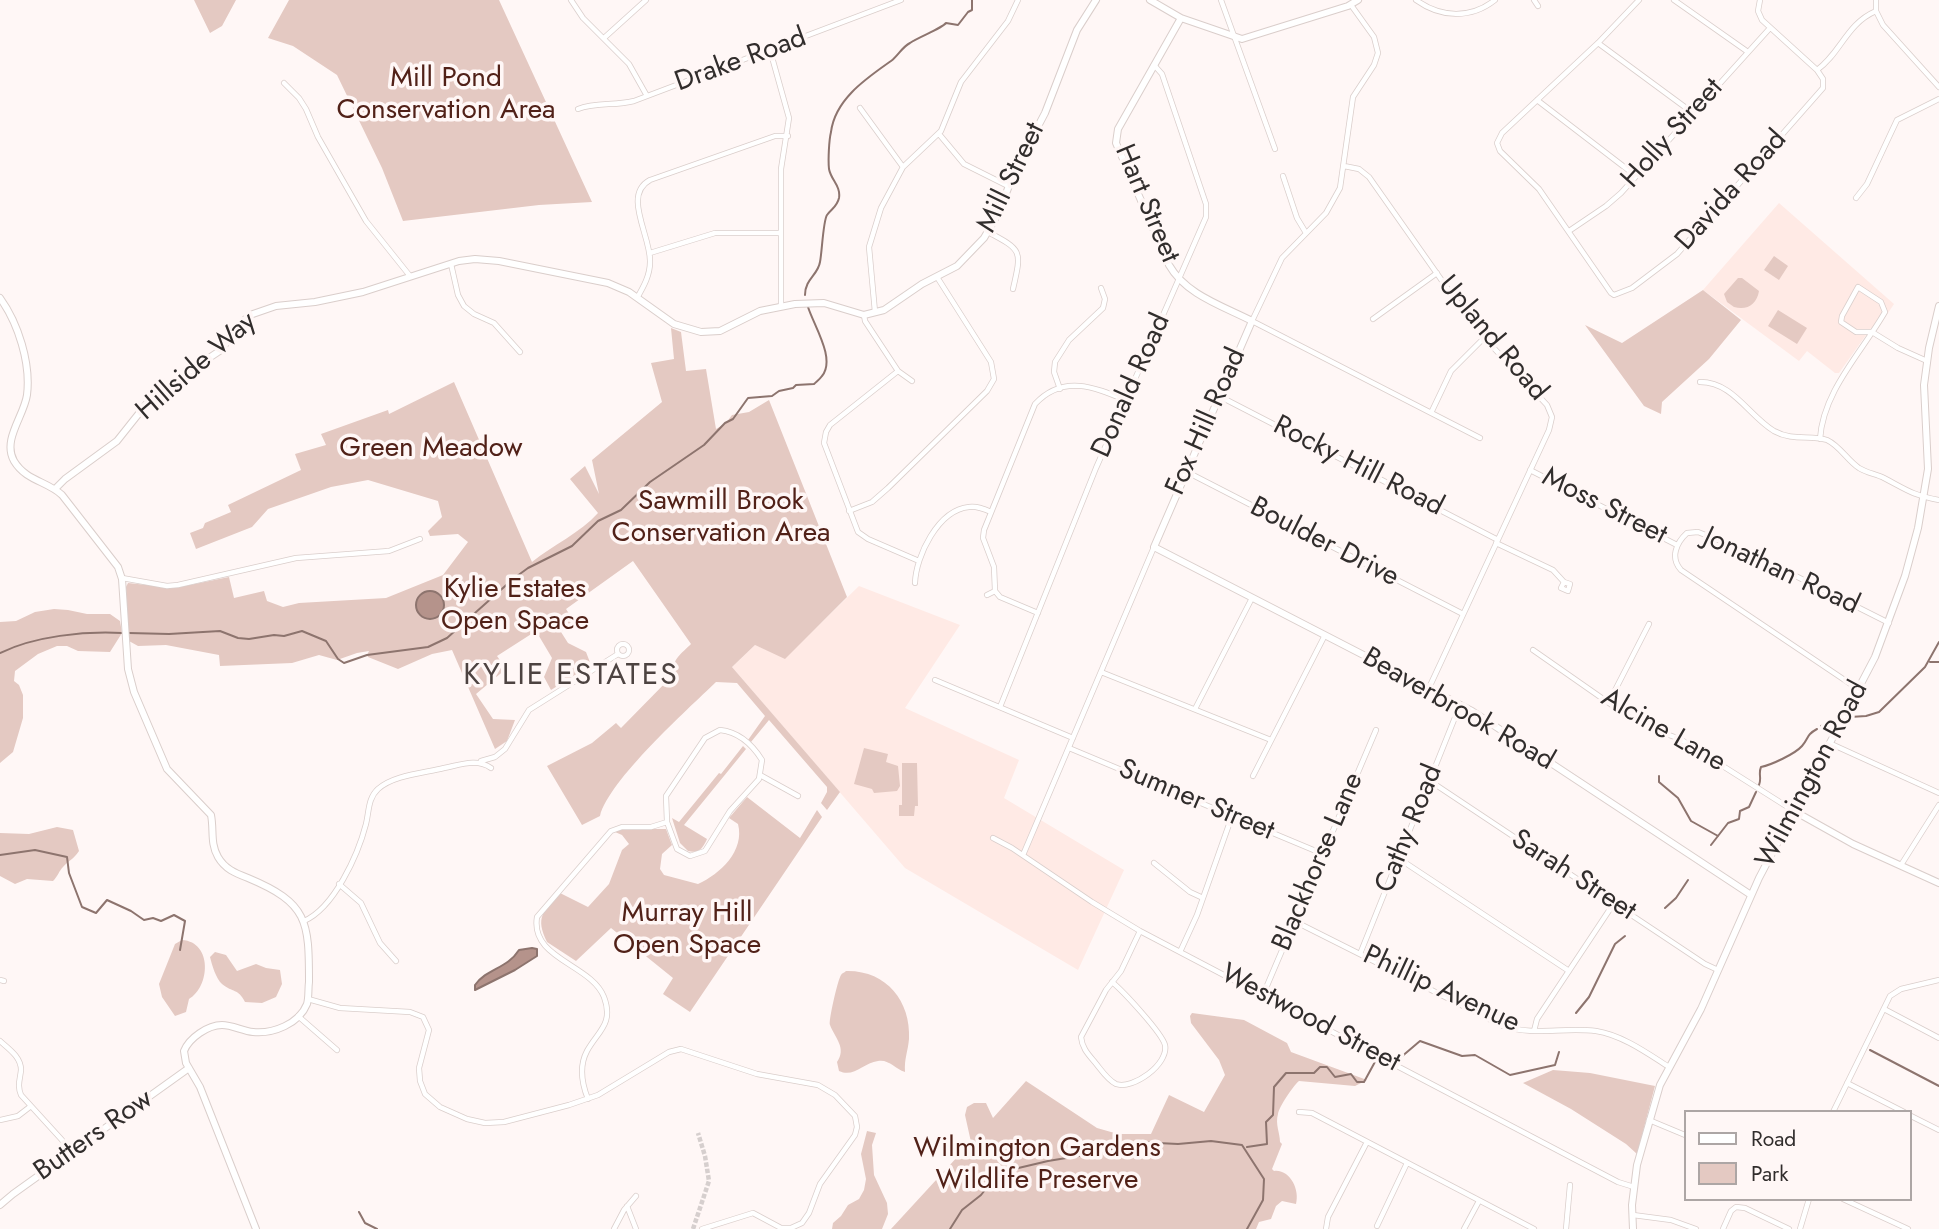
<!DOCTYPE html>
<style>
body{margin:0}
#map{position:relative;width:1939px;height:1229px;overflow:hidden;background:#fff7f6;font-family:Jost,sans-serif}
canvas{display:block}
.legend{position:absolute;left:1684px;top:1110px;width:228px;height:91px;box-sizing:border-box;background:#fff7f6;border:2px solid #ada6a5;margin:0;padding:9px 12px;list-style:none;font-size:21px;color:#312d2c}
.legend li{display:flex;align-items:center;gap:14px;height:35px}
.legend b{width:35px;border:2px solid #ada6a5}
</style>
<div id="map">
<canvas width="1939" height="1229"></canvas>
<ul class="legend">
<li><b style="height:9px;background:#fff"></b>Road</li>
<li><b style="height:19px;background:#e4c9c2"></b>Park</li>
</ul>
</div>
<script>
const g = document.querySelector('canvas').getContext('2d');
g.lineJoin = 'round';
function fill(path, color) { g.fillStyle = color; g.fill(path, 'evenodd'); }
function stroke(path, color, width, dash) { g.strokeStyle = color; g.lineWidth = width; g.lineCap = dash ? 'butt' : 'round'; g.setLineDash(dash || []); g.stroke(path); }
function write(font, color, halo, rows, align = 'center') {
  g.font = font + ' Jost,sans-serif'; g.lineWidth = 7; g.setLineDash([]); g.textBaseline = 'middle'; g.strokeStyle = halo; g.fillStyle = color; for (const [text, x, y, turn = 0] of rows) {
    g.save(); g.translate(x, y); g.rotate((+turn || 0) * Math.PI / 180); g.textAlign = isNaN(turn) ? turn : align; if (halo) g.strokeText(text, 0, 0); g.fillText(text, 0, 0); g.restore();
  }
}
const built = new Path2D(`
 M1779,203L1894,304L1880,325L1871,328L1839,373H1835L1807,351L1799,361L1703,290Z
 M859,586L960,625L905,708L1019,760L1004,798L1124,870L1078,970L905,868L732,667L755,645L785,658Z`);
const green = new Path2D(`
 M194,0H236L222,26L210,33Z
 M289,0H499L592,202L539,205L403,221L382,168L337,75L293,46L268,38Z
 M1774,256L1788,266L1779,280L1764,270Z
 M1738,278H1742L1759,291C1757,304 1747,311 1734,307L1727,302L1724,294Z
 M1703,290L1741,320L1709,359L1662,402L1661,414L1644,406L1585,325L1622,343Z
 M1778,310L1807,328L1797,344L1768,326Z
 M671,328L681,332L686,371L706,369L716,429L726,423L732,415L749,412L769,400L847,597L785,659L755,645L732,667L840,792L827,810L821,803L827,792V787L769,720L751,742L748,740L765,716L737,683L716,682C687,710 609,780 600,816L582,825L547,766L592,743L616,723L621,728L674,674C670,661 682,653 691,644L633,561L566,609L575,623L561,632L568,643L586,652L591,665L551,690L544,677L552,658L536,631L497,656L506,669L476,694L493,719L515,720L507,741L495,749L452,650L432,654L398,669L368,657L367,655L369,651L357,653L337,660L319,655L292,663L220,666L219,655L166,645L138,646L129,641L126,587L128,583L175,588L229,577L234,598L264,591L267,601L283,607L299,603L386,598L443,575L468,542L458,534L430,536L428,531L442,517L438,501L368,480L331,487L268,509L252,527L196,549L190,533L203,528L205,523L231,512L228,505L301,470L295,454L326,445L321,434L388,410L389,414L454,382L532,562C553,545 580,533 598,513L570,479L585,466L599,494L592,460L662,402L651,363L674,359Z
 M54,609L68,610L87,614H110L120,621L122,633L110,652L78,651L67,646H57L38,654L15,671L14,681L19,685L23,695V718L13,752L0,763V622L16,621L35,612Z
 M743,746L746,749L684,825L707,839C703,848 699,854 688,851L680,843L672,818L679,822L719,773L721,774Z
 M864,748L888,754L886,762L898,766L900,786L897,791L874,793L872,789L854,784Z
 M902,763H917L918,806H915L914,816H899V805H902Z
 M747,797L800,838L817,810L822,817L690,1012L663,994L673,978L611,928L576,961L547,942C535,917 543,912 560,893L588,907L609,884L622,850L629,844L622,835L615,832L622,829H666L672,845L662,854L660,869L664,875L698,884C720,874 745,851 738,824L729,818Z
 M57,827L73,830L79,851C73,860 69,860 63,867C59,871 58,876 53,881L27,879L15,884L0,876V833L29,834Z
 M182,940C213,942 210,987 189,999L186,1012L175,1016L162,997L159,984L175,944Z
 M215,952L226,955L237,971L256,964L266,968L280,970L282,984L276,997L262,1003L245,1002C238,988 233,993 222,984C216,979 212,965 210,957Z
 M846,971C886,970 911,1001 909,1039C908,1051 904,1059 905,1072C895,1069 889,1059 878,1061C863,1063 854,1078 839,1071L837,1062C847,1048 835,1038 830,1025C828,1022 838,979 841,975C842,973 844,973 846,971Z
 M1192,1013L1244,1020L1287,1043L1291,1052L1367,1080L1355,1086L1299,1081C1293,1086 1279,1107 1278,1114C1275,1124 1280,1133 1280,1142L1282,1144L1272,1169L1274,1171C1290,1169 1300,1190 1296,1204L1282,1201L1276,1206L1271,1219L1259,1222L1256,1229H891L971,1142L965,1115L967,1107L974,1103H986L993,1118L1026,1081L1097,1128L1118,1134H1151L1169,1095L1204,1112L1225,1075L1219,1060L1191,1023L1190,1016Z
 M1553,1070L1590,1073L1655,1086L1637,1154L1626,1144L1571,1109L1523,1083Z
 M867,1131L876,1133L872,1145L874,1175L887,1203L888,1214L882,1229H832L833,1223L841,1216L848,1205L859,1199L864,1190L866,1179L861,1154Z`);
const water = new Path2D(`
 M416 605a14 14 0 1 1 28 0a14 14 0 1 1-28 0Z
 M532,948L537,949V956L515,970L475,990V985C487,968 507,969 519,950Z`);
const stream = new Path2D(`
 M805,295C805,279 818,275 820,262C822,253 823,221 827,215C832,208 837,207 839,198C841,186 831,180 829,169C828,160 829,140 831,132C835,99 867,78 891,61C898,56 902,47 910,43C918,37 941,29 946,23L958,25L968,12L972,10V0
 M129,633L169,634L220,631L238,638L249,639L274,635L284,636L302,631L326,641L338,659L344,663L367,655L428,647L447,638L513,579L528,568L572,546L598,521L621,510L650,482L704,445L725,423L733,419L748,398L772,396L779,391L793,388L796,385L814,384C817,381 820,379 822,376C836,359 814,326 808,307
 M0,653C35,636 84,631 122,633
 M1930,662H1939
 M1850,717L1866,716L1879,712L1925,667L1939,642
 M1821,726L1838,719
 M1659,776V782L1678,798L1691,821L1718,836
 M1759,785C1762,778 1758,774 1761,767C1771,765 1795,754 1802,746C1809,738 1806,735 1817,729
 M1711,845L1728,823L1739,819L1740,811L1749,807L1756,792
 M0,855L35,850L67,857L69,873L82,907L96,913L107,900L131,911L144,920L153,918L161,921L174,915L185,921L180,950
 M1665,908L1676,898L1688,880
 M1576,1013L1589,997L1615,944L1625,936
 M1870,1050L1939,1086
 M1392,1059L1400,1058L1420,1041L1462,1056L1475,1055L1510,1075L1555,1065L1559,1052
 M1247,1147L1267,1144L1266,1122L1273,1115L1274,1087L1286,1073H1314L1320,1067H1327L1335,1077L1351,1074L1357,1082H1364L1376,1060
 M359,1212L365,1223L377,1229
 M950,1229L962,1210L981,1195L997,1175L1010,1170L1048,1161L1097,1153L1138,1142L1178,1144L1211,1141L1242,1145L1264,1179L1263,1200L1247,1229`);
const streetTunnel = new Path2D(`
 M693,1229L709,1181L705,1156L698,1133`);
const street = new Path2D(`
 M571,0L583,18L629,64L647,96
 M1221,0L1275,149
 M1416,0C1441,18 1471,19 1495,0
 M1534,0L1538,6
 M1639,0L1598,43L1502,133L1497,143L1500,151L1539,189L1611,293L1614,295L1632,288L1677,254L1823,88V79L1817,70L1762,20L1758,11L1760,0
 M1674,0L1748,52
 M1876,0V11L1883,25L1939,87
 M1351,5L1374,37L1378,53L1374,65L1353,97L1340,188L1326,213L1282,258L1252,321L1480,438
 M604,38L646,0
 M1598,43L1693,113
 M770,50L789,118L781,169V306
 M1817,70C1841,53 1846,24 1876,11
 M284,83L299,98L306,109L318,137L366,221L410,276
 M1537,100L1636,176
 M860,108L903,167
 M578,109C596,102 615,106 634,101L901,0
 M939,134L964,164L1008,186
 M1344,166L1359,169L1369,177L1476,329L1547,405L1552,417L1549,430L1428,690
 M1283,176L1297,218L1306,233
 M1856,198L1867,184L1897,120L1939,99
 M1569,231L1606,206L1621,193L1770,28
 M988,232C1022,250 1022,250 1013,289
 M650,253L715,233H781
 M451,264L458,295L464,306L474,314L494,323L520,352
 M637,298C644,286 650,275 650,262C651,236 622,195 650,180L775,136H788
 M875,312L869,247L881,208L903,167L941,131L961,82L1008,21L1018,0
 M864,315L865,321L898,371L912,381
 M1373,319L1437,273
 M1872,332L1898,348L1927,361
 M898,371L830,425L826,432L824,443L858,532L868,539L919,561
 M1700,382C1733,382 1748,415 1774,431C1794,442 1810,434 1827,440C1840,446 1847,460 1859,468C1867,473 1876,474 1884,478C1907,490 1912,495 1939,500
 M1060,389L1054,372L1055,362L1069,340L1103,308L1105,299L1101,288
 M1219,396L1498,540
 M1431,413L1451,371L1484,338
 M1820,439C1823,391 1862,352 1885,312L1881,302L1858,287L1842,316L1841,322L1856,332H1872
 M1530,470L1677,545
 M1187,472L1463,614
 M849,511L872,502L888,488L987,391L994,379L991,362L937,277
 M1496,543L1553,570L1564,582L1561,588L1568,591L1570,584L1564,582
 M122,578L167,586L178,585L296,558L389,551L420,539
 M915,583C916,556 938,510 969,507C977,506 984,509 991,512
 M995,591L994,567L983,538L984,530L1035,404C1063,374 1094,387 1125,400
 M987,595L995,591L1000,597L1038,613
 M617 650a6 6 0 1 1 12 0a6 6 0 1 1-12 0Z
 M1533,650L1639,724L1680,739L1794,811
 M1101,672L1271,740
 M935,680L1073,738
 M1858,689L1681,570C1670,558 1676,543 1687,533L1698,532L1746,551L1889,623
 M1609,702L1649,624
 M1000,707L1096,468L1206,217V204L1162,74L1154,65
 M1195,709L1252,598
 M720,730C739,732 752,744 762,760L759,779L730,811L705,851L690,856L677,849L667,822L666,796L705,738Z
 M1829,743L1939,793
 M1069,748L1323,854
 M481,761L495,757L505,749L529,710L618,654
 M760,775L798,796
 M1253,776L1325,635
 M1430,781L1705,964L1718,970
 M993,838L1012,848L1092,902L1140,931L1618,1182L1634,1187
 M1023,855L1154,547
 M1398,858L1569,971
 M1154,863L1190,892L1203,898
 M1901,865L1939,805
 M339,884L361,903L380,943L396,961
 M304,921C334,908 358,855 366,824C369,812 368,798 378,789C393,775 424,773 444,768C460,765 477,758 491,768
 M1294,921L1503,1026C1533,1036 1564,1027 1596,1031C1622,1035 1647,1053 1669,1067
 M1180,952L1197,915L1232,816
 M1360,954L1460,705
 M0,980L4,981
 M1112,982C1123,991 1162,1033 1165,1045C1169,1064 1133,1090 1116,1084C1107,1080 1100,1068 1093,1060C1087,1053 1082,1047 1081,1037L1106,990L1121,971L1140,931
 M1263,995L1376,730
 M308,999L340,1008L410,1012L423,1017L429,1030L419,1068L420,1081L425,1094L440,1107L467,1119L485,1123L504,1122L569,1105L598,1095L669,1052L681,1049L757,1074L818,1085L835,1095L855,1116L857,1127L855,1135L820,1184L809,1213L802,1223L791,1228H781L753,1213L702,1229
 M1884,1009L1939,1038
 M298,1016L337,1050
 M1534,1031L1537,1019L1614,903
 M0,1041C9,1049 21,1057 21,1070C20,1080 17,1085 21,1095L62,1140L70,1153
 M1847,1083L1904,1112
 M588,1099C582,1084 579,1066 587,1051C598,1031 614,1024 604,997C591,964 530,959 537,917L611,831L622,827H651L667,822
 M1299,1112L1312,1113L1534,1229
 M1833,1112L1890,996L1901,989L1939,980
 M1909,1115L1939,1130
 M0,1120L18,1116L31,1106
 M1649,1120L1685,1135
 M1843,1199L1908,1229
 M627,1206L636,1229
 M1633,1215L1671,1220L1696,1229
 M1377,1226L1407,1163
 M614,1229L624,1210L636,1196
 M1326,1229L1328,1217L1367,1142
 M1464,1229L1479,1201
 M1566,1229L1570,1185
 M1723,1229L1731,1211L1736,1207L1745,1208L1789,1229
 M1800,1229L1809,1199`);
const secondary = new Path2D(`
 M1150,0L1181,18L1242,39L1348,6L1358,0
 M1181,18L1118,129L1116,143L1169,265C1186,295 1223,306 1252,321L1154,547L1472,711L1751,895
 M0,298C18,323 31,363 27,395C24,416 2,440 14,461C26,481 47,481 62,495L118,567L122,579L128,669L134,692L167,769L211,815C214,830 210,843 218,857C225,869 235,873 248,878C308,903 309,921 309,982C308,989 309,997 307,1004C299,1024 273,1034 253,1032C243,1031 232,1025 222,1025C208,1025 189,1038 184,1051L186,1063L200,1087L256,1229
 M55,489L65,479L117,441L148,402L182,376L221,350L239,325L250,315L276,306L315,302L363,292L459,261L475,259L499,261L608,283L629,292L674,324L701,332L720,331L760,311L795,304L824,303L864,315L884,310L922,284L957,266L984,238L999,212L1015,170L1045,113L1077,30L1096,0
 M1794,811L1853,844L1939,883
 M0,1205L13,1194L189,1068
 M1633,1229L1632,1205L1637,1165L1660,1085L1701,1009L1759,878L1875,657L1905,576L1918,528L1928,469L1924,385L1929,348L1939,306`);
const streetNames = [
 ["Drake Road",741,61,-20],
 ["Holly Street",1673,134,-48],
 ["Mill Street",1012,178,-64],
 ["Davida Road",1732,191,-48],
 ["Hart Street",1146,204,67],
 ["Upland Road",1492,339,50],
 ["Hillside Way",197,367,-41],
 ["Donald Road",1132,386,-66],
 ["Fox Hill Road",1207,422,-66],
 ["Rocky Hill Road",1358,467,27],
 ["Moss Street",1604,507,27],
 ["Boulder Drive",1324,543,27],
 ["Jonathan Road",1781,572,25],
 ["Beaverbrook Road",1458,710,30],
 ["Alcine Lane",1663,731,30],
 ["Wilmington Road",1813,775,-62],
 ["Sumner Street",1196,801,23],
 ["Cathy Road",1410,829,-68],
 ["Blackhorse Lane",1319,862,-67],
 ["Sarah Street",1573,876,33],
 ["Phillip Avenue",1441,990,25],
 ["Westwood Street",1310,1019,28],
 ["Butters Row",94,1136,-35]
];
const parkNames = [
 ["Mill Pond",446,79],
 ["Conservation Area",446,111],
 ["Green Meadow",431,449],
 ["Sawmill Brook",721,502],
 ["Conservation Area",721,534],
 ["Kylie Estates",515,590],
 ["Open Space",515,622],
 ["Murray Hill",687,914],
 ["Open Space",687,946],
 ["Wilmington Gardens",1037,1149],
 ["Wildlife Preserve",1037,1181]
];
const neighbourhoodNames = [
 ["KYLIE ESTATES",571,677]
];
fill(built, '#ffeae5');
fill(green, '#e4c9c2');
fill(water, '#b5938b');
stroke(water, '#8d746e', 2);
stroke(stream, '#8d746e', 2);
stroke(streetTunnel, '#d6cfce', 4.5, [4.5, 2]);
stroke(street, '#dacecb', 6);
stroke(secondary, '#dacecb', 8);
stroke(street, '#fff', 4.5);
stroke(secondary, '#fff', 6);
write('28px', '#312d2c', '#fff7f6', streetNames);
write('28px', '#512118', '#fff7f6', parkNames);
g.letterSpacing = '2px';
write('30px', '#4d4341', '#fff7f6', neighbourhoodNames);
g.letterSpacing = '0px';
</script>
